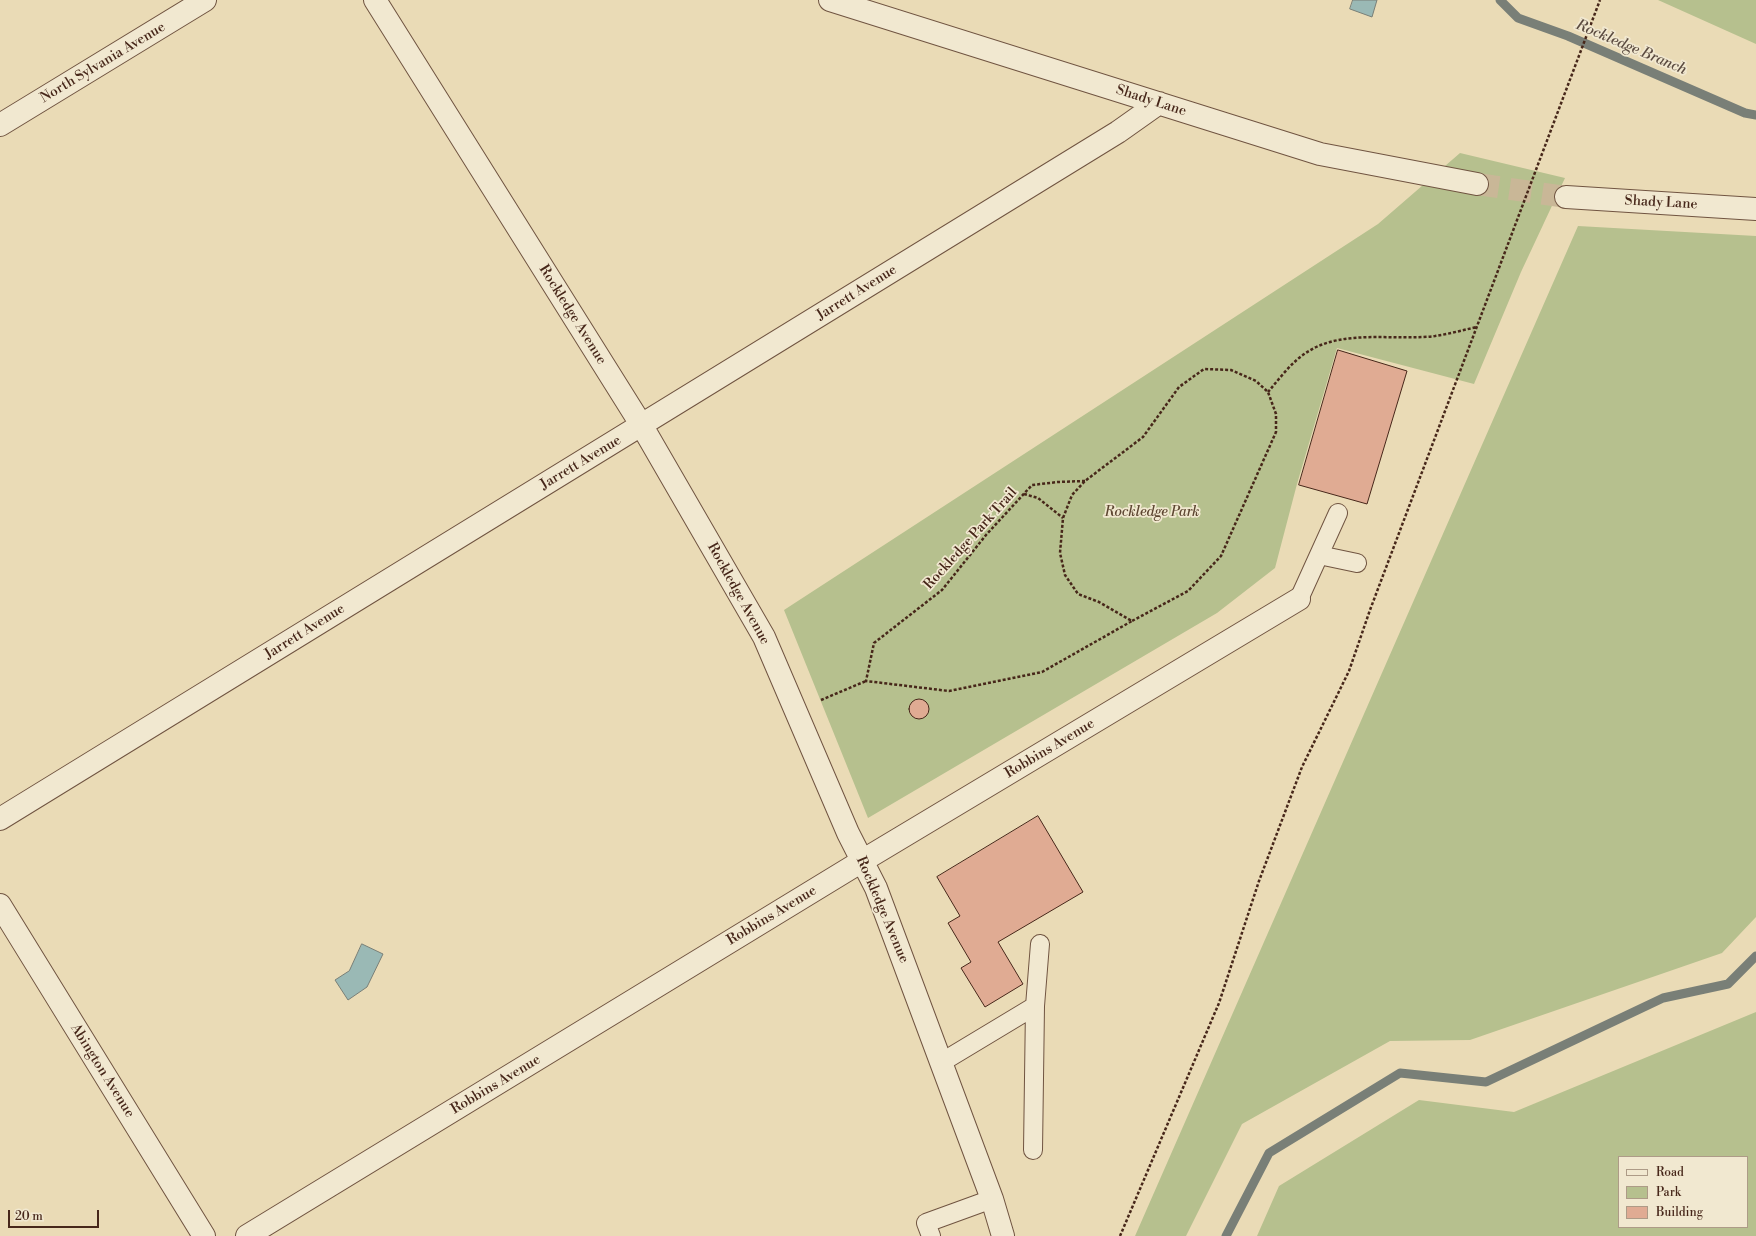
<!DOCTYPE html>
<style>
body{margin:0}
#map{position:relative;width:1756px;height:1236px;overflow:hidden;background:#eadbb6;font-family:"Libre Bodoni",serif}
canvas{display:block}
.legend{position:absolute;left:1618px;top:1156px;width:130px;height:72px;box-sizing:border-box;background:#f1e8d0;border:1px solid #ad9b87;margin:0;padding:5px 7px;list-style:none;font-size:12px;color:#47271a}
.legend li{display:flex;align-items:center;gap:8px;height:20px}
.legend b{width:20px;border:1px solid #ad9b87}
.scale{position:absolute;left:8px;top:1210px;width:91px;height:18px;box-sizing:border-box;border:2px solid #47271a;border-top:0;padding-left:5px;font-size:12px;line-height:14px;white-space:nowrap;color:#47271a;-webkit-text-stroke:3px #f1e8d0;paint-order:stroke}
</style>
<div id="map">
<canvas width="1756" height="1236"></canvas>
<ul class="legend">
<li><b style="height:5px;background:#f1e8d0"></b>Road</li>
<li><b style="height:11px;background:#b6c08e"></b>Park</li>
<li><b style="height:11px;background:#e0ab93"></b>Building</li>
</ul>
<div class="scale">20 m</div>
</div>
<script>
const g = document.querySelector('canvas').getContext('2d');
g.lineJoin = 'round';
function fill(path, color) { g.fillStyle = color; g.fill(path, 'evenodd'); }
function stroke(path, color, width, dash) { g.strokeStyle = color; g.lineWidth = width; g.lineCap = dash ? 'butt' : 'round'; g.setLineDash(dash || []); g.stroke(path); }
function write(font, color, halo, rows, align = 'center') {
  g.font = font + ' "Libre Bodoni",serif'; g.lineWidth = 3.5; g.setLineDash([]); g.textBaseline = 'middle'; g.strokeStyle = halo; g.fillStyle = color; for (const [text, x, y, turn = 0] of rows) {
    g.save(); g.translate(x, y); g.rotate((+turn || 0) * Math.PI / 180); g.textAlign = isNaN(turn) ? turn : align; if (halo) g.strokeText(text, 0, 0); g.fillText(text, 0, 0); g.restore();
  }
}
const green = new Path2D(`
 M1658,0H1756V44Z
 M1460,153L1565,178L1521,272L1474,384L1337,348L1297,484L1275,568L1217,613L868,818L784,610L1378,224Z
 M1578,226L1756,236V917L1722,953L1470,1040L1390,1041L1242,1124L1186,1236H1135Z
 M1756,1012V1236H1257L1279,1186L1419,1100L1514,1112ZM1619,1157H1747V1227H1619Z`);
const water = new Path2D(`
 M1353,0H1377L1372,17L1350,9Z
 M362,944L383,954L367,987L348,1000L335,980L349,971Z`);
const stream = new Path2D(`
 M1500,0L1518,18L1568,36L1745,113L1756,115
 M1226,1236L1269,1153L1400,1073L1486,1082L1663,998L1728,984L1756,956`);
const building = new Path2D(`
 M1338,350L1407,371L1367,504L1299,485Z
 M909 709a10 10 0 1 1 20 0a10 10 0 1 1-20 0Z
 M1038,816L1083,892L998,942L1023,984L985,1007L961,968L971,962L948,923L960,916L937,877Z`);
const minorTunnel = new Path2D(`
 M1477,184L1566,197`);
const path = new Path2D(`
 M1268,392C1280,378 1293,360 1309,351C1344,329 1396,341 1435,336C1449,334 1463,330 1477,327
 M1085,481L1058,482L1032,485L986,535L942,590L874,643L866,681L949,691L1042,672L1132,621L1099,602L1078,594L1065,575L1060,553L1063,518L1072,495L1085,481L1143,437L1179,387L1204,369L1231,370L1256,381L1268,392L1276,414V432L1221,556L1188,591L1132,621
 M1024,494L1038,498L1063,518
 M821,700L866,681
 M1120,1236L1219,1003L1259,881L1302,767L1349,671L1370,610L1600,0`);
const service = new Path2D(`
 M1319,555L1357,563
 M1299,599L1338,513
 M942,1062L1035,1006L1040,944
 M1033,1150L1035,1006
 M931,1236L926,1223L992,1199`);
const minor = new Path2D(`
 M375,0L642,426L764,637L848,833L876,888L992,1199L1003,1236
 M830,0L1320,154L1477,184
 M0,125L205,0
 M1566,197L1756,209
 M0,819L1118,132L1159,103
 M0,905L204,1236
 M247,1236L862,861L1299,599`);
const streetNames = [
 ["North Sylvania Avenue",103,63,-31],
 ["Shady Lane",1151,101,18],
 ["Shady Lane",1661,203,3],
 ["Jarrett Avenue",857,293,-32],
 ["Rockledge Avenue",572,315,58],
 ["Jarrett Avenue",581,463,-31],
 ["Rockledge Park Trail",971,539,-48],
 ["Rockledge Avenue",738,594,61],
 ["Jarrett Avenue",305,632,-32],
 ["Robbins Avenue",1050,749,-31],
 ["Rockledge Avenue",882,910,67],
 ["Robbins Avenue",772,916,-31],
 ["Abington Avenue",102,1071,58],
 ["Robbins Avenue",496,1085,-31]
];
const parkNames = [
 ["Rockledge Park",1152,513]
];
const waterNames = [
 ["Rockledge Branch",1631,48,23]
];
fill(green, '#b6c08e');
fill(water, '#9ab9b5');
stroke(water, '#797f77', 1);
stroke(stream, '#797f77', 9);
fill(building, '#e0ab93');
stroke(building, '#47271a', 1);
stroke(minorTunnel, '#c9b797', 22, [22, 11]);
stroke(service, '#705441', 20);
stroke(minor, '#705441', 24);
stroke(path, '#47271a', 2.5, [3, 2]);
stroke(service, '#f1e8d0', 18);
stroke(minor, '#f1e8d0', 22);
write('14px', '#47271a', '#f1e8d0', streetNames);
write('italic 14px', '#5d4631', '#f1e8d0', parkNames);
write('italic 15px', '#5c4c41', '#f1e8d0', waterNames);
</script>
